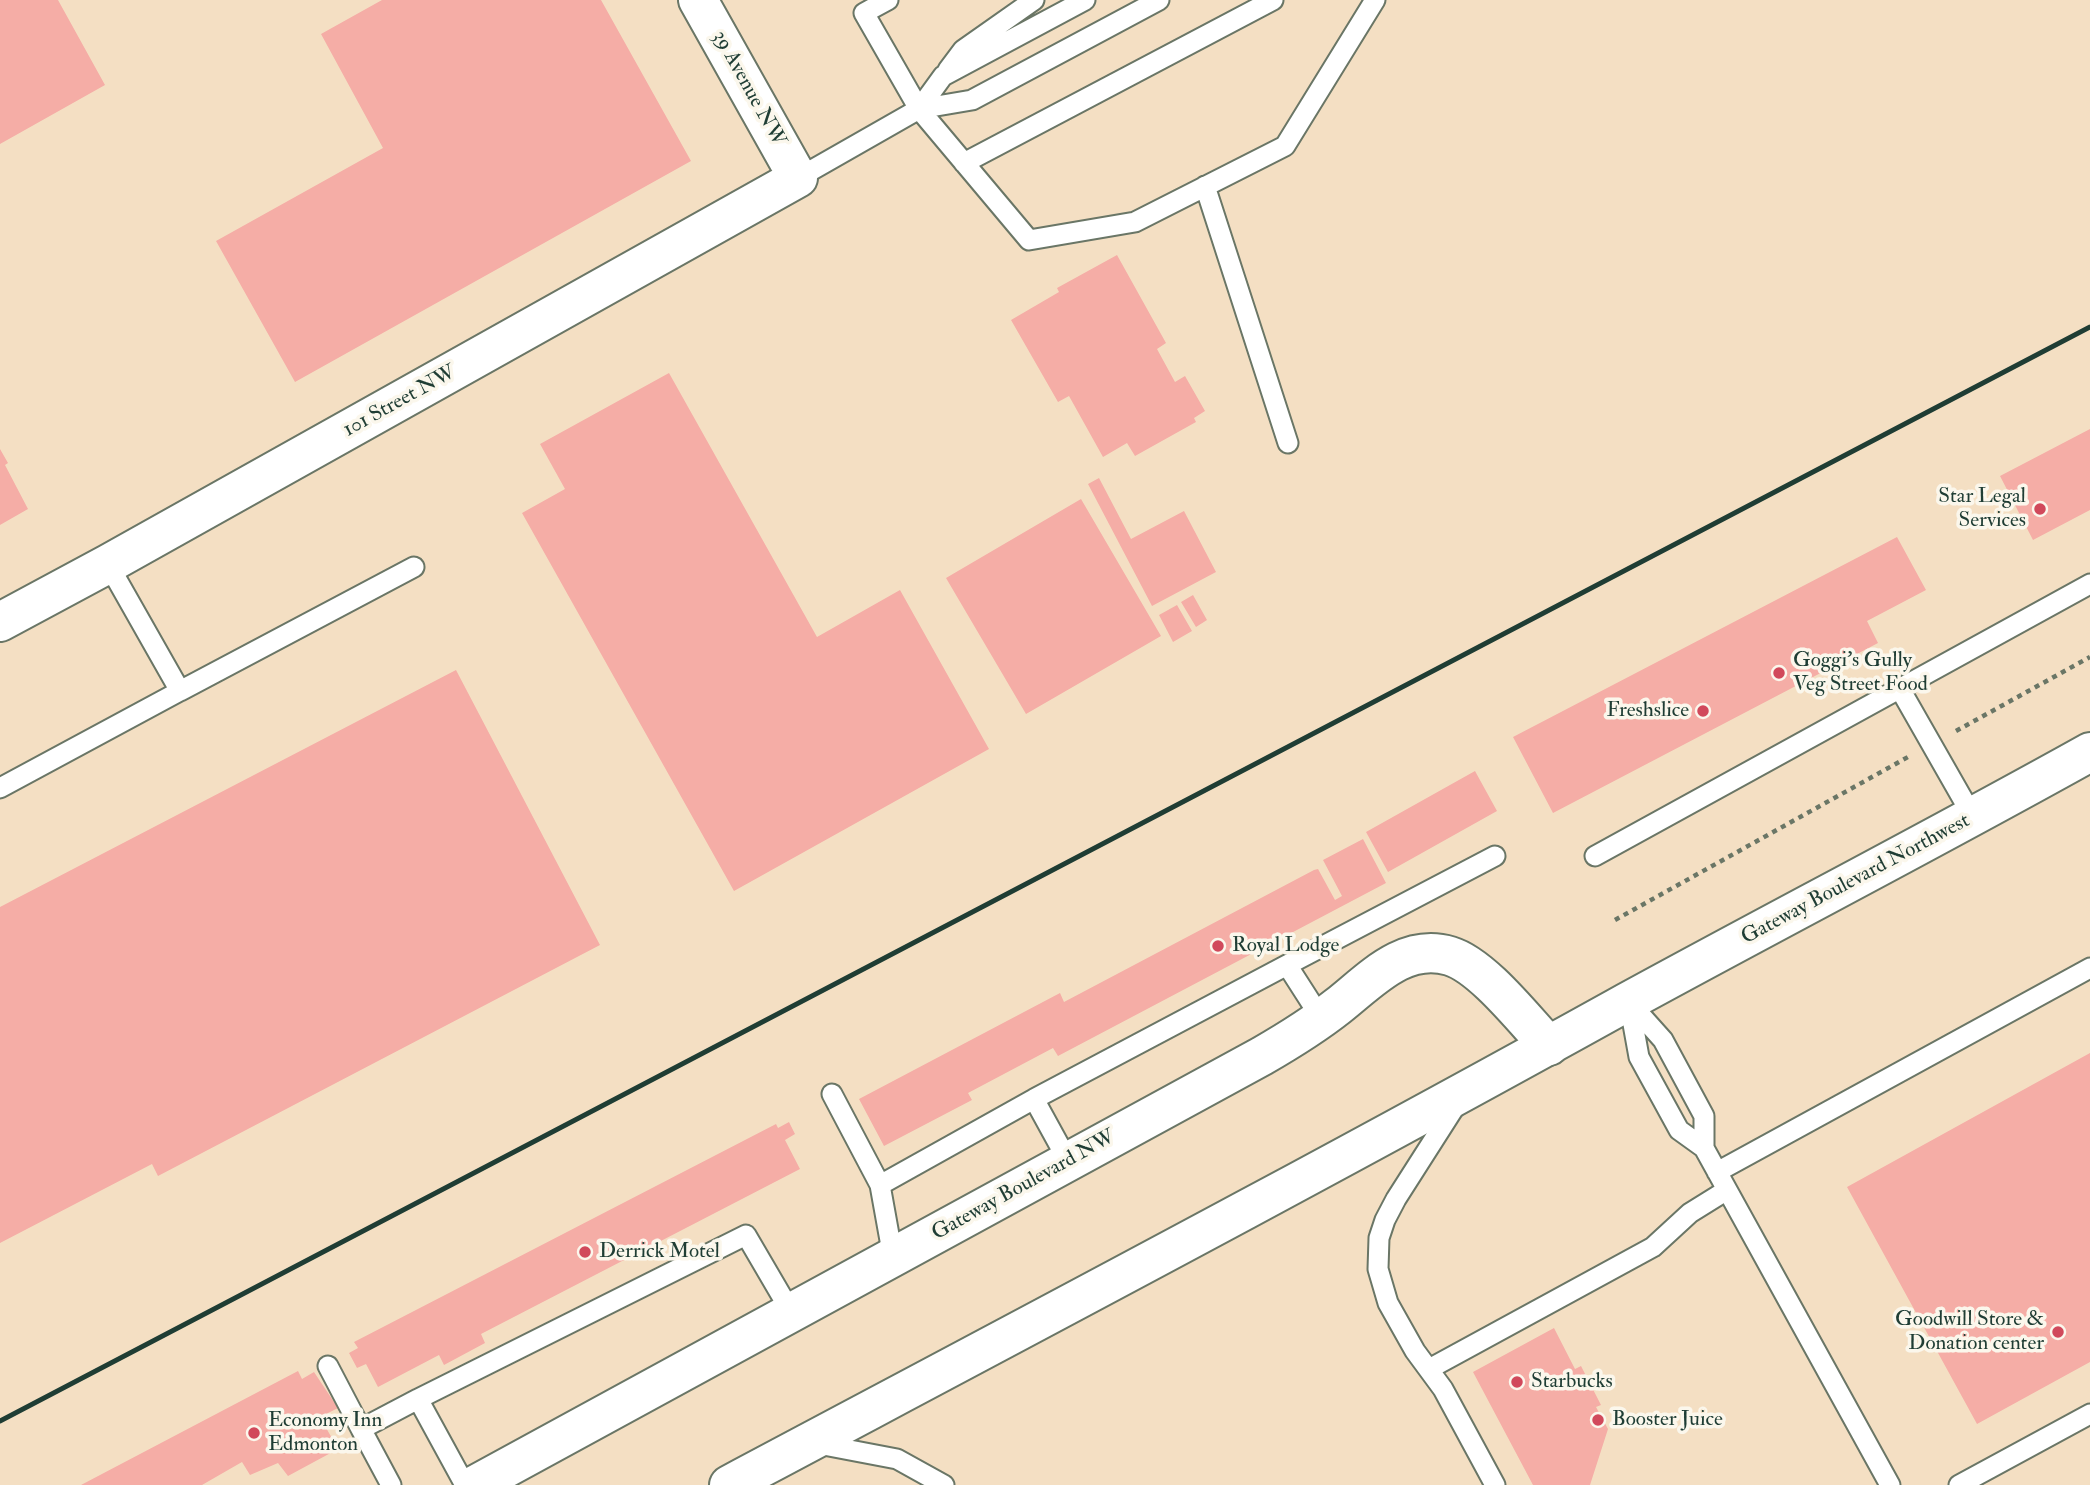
<!DOCTYPE html>
<style>
body{margin:0}
canvas{display:block;background:#f4dfc3}
</style>
<canvas width="2090" height="1485"></canvas>
<script>
const g = document.querySelector('canvas').getContext('2d');
g.lineJoin = 'round';
function fill(path, color) { g.fillStyle = color; g.fill(path, 'evenodd'); }
function stroke(path, color, width, dash) { g.strokeStyle = color; g.lineWidth = width; g.lineCap = dash ? 'butt' : 'round'; g.setLineDash(dash || []); g.stroke(path); }
function write(font, color, halo, rows, align = 'center') {
  g.font = font + ' "IM FELL Double Pica",serif'; g.lineWidth = 7; g.setLineDash([]); g.textBaseline = 'middle'; g.strokeStyle = halo; g.fillStyle = color; for (const [text, x, y, turn = 0] of rows) {
    g.save(); g.translate(x, y); g.rotate((+turn || 0) * Math.PI / 180); g.textAlign = isNaN(turn) ? turn : align; if (halo) g.strokeText(text, 0, 0); g.fillText(text, 0, 0); g.restore();
  }
}
const building = new Path2D(`
 M0,0H58L105,85L0,144Z
 M382,0H601L691,161L295,382L216,241L383,148L321,34Z
 M1117,255L1166,343L1157,349L1175,382L1185,376L1205,411L1194,418L1196,422L1135,456L1127,443L1103,457L1069,396L1058,402L1011,320L1059,292L1057,288Z
 M669,373L817,637L900,590L989,749L734,891L522,513L565,489L540,444Z
 M2090,429V510L2033,540L2000,476Z
 M0,449L8,463L5,465L28,509L0,525Z
 M1099,478L1131,539L1184,511L1216,572L1152,606L1088,484Z
 M1081,499L1161,636L1026,714L946,578Z
 M1897,537L1926,590L1867,621L1878,643L1553,813L1513,737Z
 M1193,595L1207,620L1196,627L1181,602Z
 M1177,605L1192,631L1173,642L1159,615Z
 M456,670L600,945L158,1176L152,1164L0,1243V907Z
 M1475,771L1497,811L1388,872L1366,832Z
 M1363,839L1386,883L1058,1056L1053,1048L968,1093L972,1100L884,1146L859,1099L1060,993L1064,1002L1314,870L1318,869L1335,900L1342,896L1323,860Z
 M2090,1053V1362L1977,1424L1847,1187Z
 M789,1122L795,1134L785,1140L800,1169L481,1334L485,1343L444,1365L439,1355L378,1387L366,1364L357,1368L349,1353L358,1348L354,1342L776,1124L778,1128Z
 M1554,1328L1575,1369L1581,1366L1601,1405L1596,1407L1608,1429L1590,1485H1533L1473,1372Z
 M298,1371L302,1379L314,1372L338,1408L320,1417L338,1449L288,1476L278,1463L250,1475L242,1462L202,1485H81Z`);
const path = new Path2D(`
 M1956,731L2090,657
 M1615,920L1908,757`);
const service = new Path2D(`
 M888,0L864,13L919,109L943,76L1085,0
 M948,70L963,50L1034,0
 M919,109L1029,240L1135,222L1285,146L1375,0
 M964,163L1273,0
 M798,178L919,109L972,100L1159,0
 M1205,186L1288,443
 M1900,689L1973,817
 M180,691L414,567
 M0,788L180,691L108,564
 M1595,856L2090,584
 M1287,965L1495,856
 M1629,1002L1639,1057L1679,1130L1704,1148L1890,1485
 M1629,1002L1663,1040L1704,1116V1148
 M832,1094L880,1185
 M1456,1105L1396,1199L1385,1220L1379,1238L1378,1269L1388,1303L1415,1351L1443,1389L1495,1485
 M1068,1161L1034,1099L1287,965L1321,1018
 M1717,1172L2090,968
 M893,1257L880,1185L1034,1099
 M328,1366L361,1429
 M1429,1369L1653,1247L1690,1213L1727,1190
 M813,1443L897,1459L944,1485
 M391,1485L361,1429L418,1399
 M465,1485L418,1399L746,1235L791,1312
 M1959,1485L2090,1414`);
const minor = new Path2D(`
 M0,622L108,564L798,178L698,0
 M475,1485L1262,1056C1288,1041 1314,1025 1338,1006C1370,981 1404,942 1450,956C1483,966 1525,1021 1549,1046`);
const trunk = new Path2D(`
 M729,1485C1026,1327 1324,1170 1618,1007C1775,921 1934,839 2090,752`);
const rail = new Path2D(`
 M0,1421L2090,327`);
const markers = [
 [2040,509,7,"#d1495b"],
 [1779,673,7,"#d1495b"],
 [1703,711,7,"#d1495b"],
 [1218,946,7,"#d1495b"],
 [585,1252,7,"#d1495b"],
 [2058,1332,7,"#d1495b"],
 [1517,1382,7,"#d1495b"],
 [1598,1420,7,"#d1495b"],
 [254,1433,7,"#d1495b"]
];
const streetNames = [
 ["39 Avenue NW",748,89,61],
 ["101 Street NW",400,402,-29],
 ["Gateway Boulevard Northwest",1856,880,-28],
 ["Gateway Boulevard NW",1024,1186,-29]
];
const poiNames = [
 ["Star Legal",2026,497,"right"],
 ["Services",2026,521,"right"],
 ["Goggi's Gully",1793,661],
 ["Veg Street Food",1793,685],
 ["Freshslice",1689,711,"right"],
 ["Royal Lodge",1232,946],
 ["Derrick Motel",599,1252],
 ["Goodwill Store &",2044,1320,"right"],
 ["Donation center",2044,1344,"right"],
 ["Starbucks",1531,1382],
 ["Booster Juice",1612,1420],
 ["Economy Inn",268,1421],
 ["Edmonton",268,1445]
];
fill(building, '#f5ada6');
stroke(service, '#6a7666', 23);
stroke(minor, '#6a7666', 42);
stroke(trunk, '#6a7666', 42);
stroke(path, '#6a7666', 4.5, [5, 5]);
stroke(service, '#fff', 19);
stroke(minor, '#fff', 38);
stroke(trunk, '#fff', 38);
stroke(rail, '#1f3d34', 5);
for (const [x, y, r, color] of markers) { const dot = new Path2D(); dot.arc(x, y, r, 0, 2 * Math.PI); g.fillStyle = color; g.fill(dot); stroke(dot, '#fbf7ec', 2.5); }
write('21px', '#1f3d34', '#fbf7ec', streetNames);
write('21px', '#1f3d34', '#fbf7ec', poiNames, 'left');
</script>
